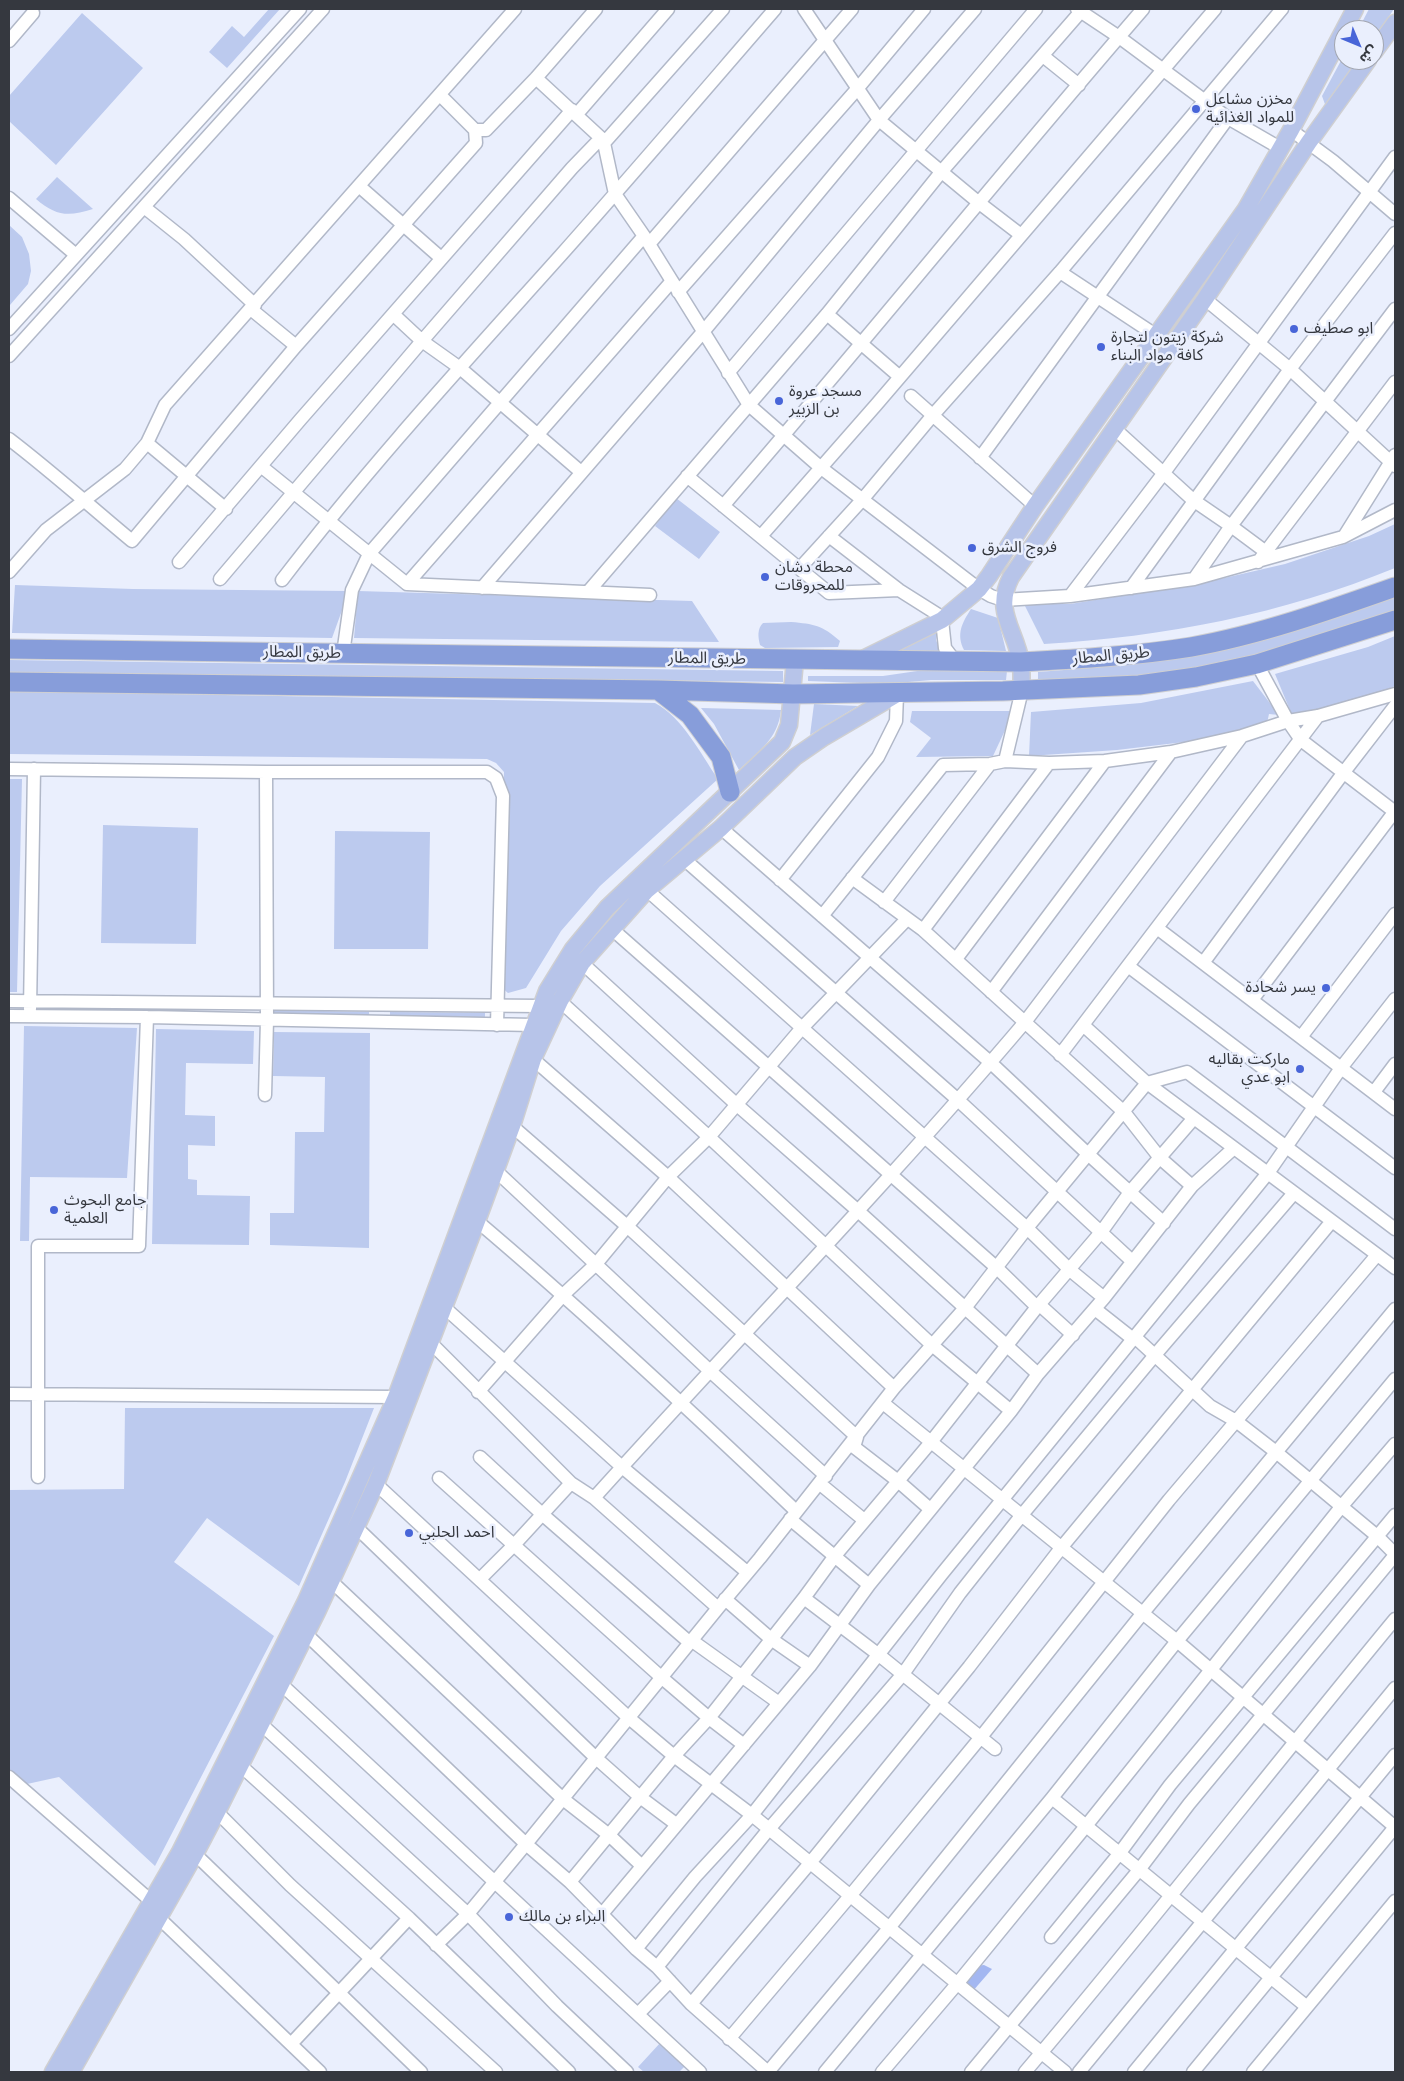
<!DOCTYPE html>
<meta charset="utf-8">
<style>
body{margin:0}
#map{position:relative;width:1404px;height:2081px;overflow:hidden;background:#eaeffd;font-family:"DM Sans","Noto Sans Arabic",sans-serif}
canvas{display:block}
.frame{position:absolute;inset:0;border:10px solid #35383f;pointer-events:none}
.north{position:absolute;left:1334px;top:20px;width:50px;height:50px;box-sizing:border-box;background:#eaeffd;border:1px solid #a2a6b1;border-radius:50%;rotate:135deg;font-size:14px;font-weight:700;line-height:20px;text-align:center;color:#35383f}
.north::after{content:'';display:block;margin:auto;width:18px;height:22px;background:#4865d8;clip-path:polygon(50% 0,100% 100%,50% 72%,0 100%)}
</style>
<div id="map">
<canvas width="1404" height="2081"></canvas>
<div class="frame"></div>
<div class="north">ش</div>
</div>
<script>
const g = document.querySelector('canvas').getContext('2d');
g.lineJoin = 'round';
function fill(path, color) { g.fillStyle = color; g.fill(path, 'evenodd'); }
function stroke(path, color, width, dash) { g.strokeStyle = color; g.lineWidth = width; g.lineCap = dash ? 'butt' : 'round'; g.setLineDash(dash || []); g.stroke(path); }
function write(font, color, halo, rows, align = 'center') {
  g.font = font + ' "DM Sans","Noto Sans Arabic",sans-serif'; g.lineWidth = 5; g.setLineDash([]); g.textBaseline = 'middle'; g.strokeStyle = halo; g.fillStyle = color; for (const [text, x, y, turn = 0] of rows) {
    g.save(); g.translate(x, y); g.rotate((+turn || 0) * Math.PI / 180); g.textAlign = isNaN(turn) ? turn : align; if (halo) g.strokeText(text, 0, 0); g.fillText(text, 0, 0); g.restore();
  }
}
const green = new Path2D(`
 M269,9H280L227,68L209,52L232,26L244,37Z
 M1369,9H1394L1374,38V30H1358Z
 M82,13L143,68L56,165L9,121V96Z
 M1344,55V60H1359L1326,107L1322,96Z
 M57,177L93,209C68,217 56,216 36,199Z
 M9,225L22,237L29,254L31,271L28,284L10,305Z
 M676,498L720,532L699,559L655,526Z
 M1395,524V568C1283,614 1164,637 1044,644L1024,604H1070L1207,582L1285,564L1369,536Z
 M15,585L133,589L349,591L332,638L12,633Z
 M358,591L692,601L719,642L354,638Z
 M1395,597V611C1329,632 1262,657 1194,668C1142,677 1090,679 1038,682V672C1090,668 1142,665 1194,655C1262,643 1330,621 1395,597Z
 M971,609L998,618L1006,651L964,650C956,634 962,623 971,609Z
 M791,622C814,624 822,625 840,641L838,647L765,648L760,645C758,637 757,629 763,623Z
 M939,626L936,640L940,651H899L898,649Z
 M1395,636V686L1357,701L1292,715L1275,674L1368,647Z
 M9,660L783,671V682L9,672Z
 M931,669L1007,671L1006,680H931L886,684L808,681V676H883Z
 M1253,681L1279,715L1269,714L1267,723L1201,740L1117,750L1029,756L1031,712L1141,703Z
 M9,691L655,703C683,718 700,753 718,779L600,886L561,931L526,988L508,993L501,987L504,772L496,763L487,759L9,754Z
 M814,704L858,706L810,735Z
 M701,708L781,710C778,739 759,751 739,770L714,724Z
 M912,711H1014L993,756L916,757L931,738L910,722Z
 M9,779H22L17,992H9Z
 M103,825L198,828L196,944L101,943Z
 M335,831L430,832L428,949H334Z
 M274,1010L369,1012V1015L274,1013Z
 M390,1012L485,1013V1018L390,1016Z
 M24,1026L137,1028L127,1178L30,1177L29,1241H20Z
 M156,1029L254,1031L253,1064L186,1063L185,1115L215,1116V1146L188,1145V1179L197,1180V1195L250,1196L249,1245L152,1244Z
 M274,1032L370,1033L369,1248L270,1245V1213H294L295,1132H324L325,1077L273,1076Z
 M125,1408H374L345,1482L299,1586L207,1518L174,1562L274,1636L155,1866L59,1777L27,1784L9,1771V1490L124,1489Z
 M661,2042L686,2065L679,2072H644L638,2067Z`);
const water = new Path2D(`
 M984,1965L992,1969L972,1992L961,1983L976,1966Z`);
const minor = new Path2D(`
 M804,9L879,120L978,202L1021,235
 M1077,9L1119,37L1228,118L1280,148
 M9,41L33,13
 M1043,56L1079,85
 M536,78L601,138L604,143L615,194L644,236L749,405L820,467L979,589L991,596L1003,600L1070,596L1194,579L1343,537L1395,510
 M440,95L475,130
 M577,114L668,9
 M1291,130L1333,161L1395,214
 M604,143L723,9
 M359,186L441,258
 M9,198L76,255
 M144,207L184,239L255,305
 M649,244L852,9
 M1060,272L1157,336
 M678,292L858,88L924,9
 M1205,299L1290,369L1395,466
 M252,310L296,346
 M393,314L422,341L460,368L581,472
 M827,314L900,377
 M9,329L300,9
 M9,356L323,9
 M728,373L1036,9
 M911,396L1035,506
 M1115,429L1193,500L1231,526L1266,552
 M9,439C51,471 91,507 132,541L296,346L476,143L475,130H486L536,78L596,9
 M147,443L226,509
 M980,458L1228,118
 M262,467L407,584L650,595
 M687,476L829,593L899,590
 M723,506C865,342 1001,173 1143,9
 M1345,535L1395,455
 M761,536L876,405L1215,9
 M829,536L899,590L937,614L942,620L945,648L955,661
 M179,562L300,420L572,110
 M1258,562L1395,382
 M800,568L862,500L933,415L1060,272L1282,9
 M9,572L46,530L125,469L147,443L165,405L515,9
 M220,579L422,341L572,168L601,138
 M1194,579L1231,526L1395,309
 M282,580C369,466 466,361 561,255C633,174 704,91 775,9
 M407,584L672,281
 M482,588L703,332L879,120L975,9
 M1131,588L1290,369L1395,233
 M588,592L827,314L942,171L1083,9
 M1070,596L1163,474L1395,157
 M343,654L352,590L369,554L644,236
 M1257,664L1288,721L1301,740L1395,812
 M1005,761L1022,690
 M9,769L266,772H487L496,778L503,796L497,1025
 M721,828L990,1062L1089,1155L1164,1223
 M684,859L958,1100L1132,1261
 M852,878L923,930L1124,1112L1160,1158L1192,1186
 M780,880L878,757L896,721L897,694
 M647,890L1027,1228L1070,1270L1104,1298
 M884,902L990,764
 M822,916L943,765L990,764L1005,761L1049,763L1105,761L1171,752L1242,736L1288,721L1318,716L1395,694
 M1157,928L1395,1109
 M612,929L997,1268L1037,1307H1042L1073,1335
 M923,930L1049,763
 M956,959L1105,761
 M582,963L736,1104L857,1210L1038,1374
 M1203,963L1344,772L1395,706
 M1128,966L1395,1168
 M991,992L1171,752
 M1252,1000L1395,811
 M9,1001L540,1006
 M560,1001L709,1137L932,1345L1011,1411
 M30,1009L34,769
 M9,1016L147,1017L533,1025
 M1083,1025L1147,1083L1395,1268
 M1301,1037L1395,914
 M1060,1055L1318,716
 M533,1059L668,1177L894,1388
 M1374,1092L1395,1064
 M265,1095L267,1020L266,772
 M512,1126L628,1227L857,1437L854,1447L898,1481L930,1509
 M495,1170L710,1371L826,1476
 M477,1221C587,1314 692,1412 796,1511
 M445,1308L622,1467L747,1572
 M1095,1309L1133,1339H1137L1210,1406L1236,1421L1276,1452L1377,1536L1395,1554
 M431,1343L571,1483L594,1498L718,1608
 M478,1392L564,1294L596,1264L668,1177L709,1137L801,1029L907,919
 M9,1394L396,1397
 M883,1403L1177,1641L1395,1827
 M480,1457L542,1514L689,1642
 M38,1477V1246H139L147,1017
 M439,1478L661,1677L709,1718L744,1745
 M819,1483L864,1520
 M376,1484L629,1718L674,1756L752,1815L1065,2072
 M594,1498C737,1339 887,1185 1025,1022L1242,736
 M790,1519L869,1585
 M356,1527L596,1758L640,1797L676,1824
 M480,1579L514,1545L571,1483
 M331,1581L563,1799L609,1835L642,1866
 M804,1598L879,1655L995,1749
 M725,1599L771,1639L810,1666
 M306,1634L526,1844L570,1882L636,1949L657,1967L691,2004L768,2072L889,1928L1142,1614L1395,1309
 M691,1640L779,1703
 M281,1684L700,2072
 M261,1724L468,1914L557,2006L627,2072
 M240,1765L409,1918L569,2072
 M9,1777L151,1901
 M1052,1798L1307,2007
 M217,1812L290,1885L496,2072
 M195,1854L421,2072
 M570,1882L674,1756L709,1718L804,1598L834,1557L931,1442L1037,1307L1102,1231L1130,1192L1194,1118
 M602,1914L810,1666L869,1585L1011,1411L1038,1374L1104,1298L1192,1186L1234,1148
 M158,1917L320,2072
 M1051,1937L1119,1854L1170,1785L1395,1515
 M436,1945L468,1914L526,1844L718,1608L760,1558L894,1388L965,1308L1027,1228L1147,1083L1187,1072L1395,1229
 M636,1949L695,1877L752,1815L941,1575L1268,1173L1341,1068L1395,999
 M657,1967L769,1829L903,1674L960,1593L1021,1516L1155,1355L1294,1193
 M691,2004L810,1863L969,1667L1061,1548L1332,1221
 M638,2014L670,1981
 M729,2039L850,1896L981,1737L1169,1500L1377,1255
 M291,2044L409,1918
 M825,2072L1052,1798L1177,1641L1395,1379
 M882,2072L957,1984L1086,1826L1341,1507L1395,1444
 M971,2072L1139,1870L1189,1804L1395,1555
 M1025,2072C1151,1924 1271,1769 1395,1619
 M1079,2072L1395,1688
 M1134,2072L1395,1755
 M1193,2072L1395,1827
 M1253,2072L1395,1901`);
const major = new Path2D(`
 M1374,52L1395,23
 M861,660L942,620L979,589L989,576L1035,506L1246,209L1291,130L1355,9
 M1022,690C1021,681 1022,672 1021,663C1016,630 993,612 1011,577L1205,299L1309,142L1368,60
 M53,2072L180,1852L306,1601L396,1397L547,991L573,949L607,908L782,742L789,725L795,660
 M71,2072L195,1854L217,1812L317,1612L376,1484L477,1221L512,1126L533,1059L560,1001L582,963L647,890L721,828L795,757L824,737L897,694`);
const highway = new Path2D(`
 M9,649L1021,662C1078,659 1135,656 1191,647C1259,635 1330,610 1395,587
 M9,682L658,690L793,694L1003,691L1139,685L1196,677L1257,664L1395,620
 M658,690L690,715L721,757L730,792`);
const markers = [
 [1196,109,5,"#4865d8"],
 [1294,329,5,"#4865d8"],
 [1101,347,5,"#4865d8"],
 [779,401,5,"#4865d8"],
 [972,548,5,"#4865d8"],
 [765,577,5,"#4865d8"],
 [1326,988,5,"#4865d8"],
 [1300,1069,5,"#4865d8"],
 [54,1210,5,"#4865d8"],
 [409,1533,5,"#4865d8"],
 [509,1917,5,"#4865d8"]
];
const poiNames = [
 ["مخزن مشاعل",1206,100],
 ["للمواد الغذائية",1206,118],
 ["ابو صطيف",1304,329],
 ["شركة زيتون لتجارة",1111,338],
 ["كافة مواد البناء",1111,356],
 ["مسجد عروة",789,392],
 ["بن الزبير",789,410],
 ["فروج الشرق",982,548],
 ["محطة دشان",775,568],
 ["للمحروقات",775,586],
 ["يسر شحادة",1316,988,"right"],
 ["ماركت بقاليه",1290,1060,"right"],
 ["ابو عدي",1290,1078,"right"],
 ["جامع البحوث",64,1201],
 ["العلمية",64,1219],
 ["احمد الحلبي",419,1533],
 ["البراء بن مالك",519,1917]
];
const streetNames = [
 ["طريق المطار",302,653,1],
 ["طريق المطار",1111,656,-5],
 ["طريق المطار",707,659,1]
];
fill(green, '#bccaee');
fill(water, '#a3b7f1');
stroke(minor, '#b1b8c8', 15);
stroke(major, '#cfcfd1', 19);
stroke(highway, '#cfcfd1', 21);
stroke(minor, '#fff', 12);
stroke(major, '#b7c4e9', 16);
stroke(highway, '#879dda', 19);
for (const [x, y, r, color] of markers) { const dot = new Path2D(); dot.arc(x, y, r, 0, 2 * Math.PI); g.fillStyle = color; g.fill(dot); stroke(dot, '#eaeffd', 2); }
write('16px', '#35383f', '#eaeffd', poiNames, 'left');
write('16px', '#35383f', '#eaeffd', streetNames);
</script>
